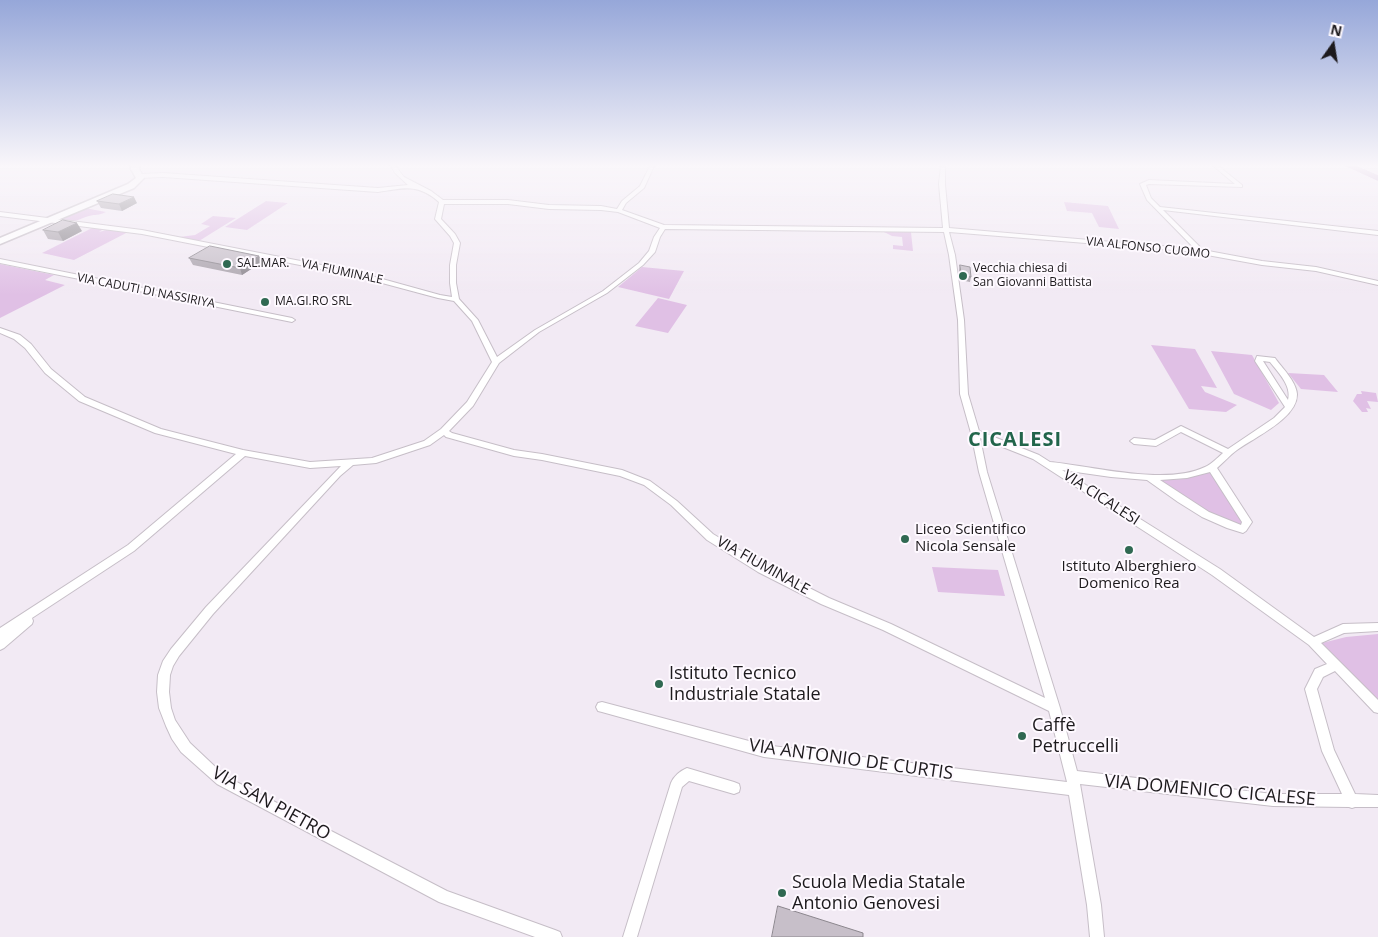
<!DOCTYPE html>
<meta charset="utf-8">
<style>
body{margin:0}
#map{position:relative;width:1378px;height:937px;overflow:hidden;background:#f2eaf4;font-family:"Open Sans",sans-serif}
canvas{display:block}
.north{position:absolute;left:1308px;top:20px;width:50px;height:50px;-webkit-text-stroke:4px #fef9ff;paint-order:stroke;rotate:13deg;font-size:14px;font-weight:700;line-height:20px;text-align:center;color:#1d1a1d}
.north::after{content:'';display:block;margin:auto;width:18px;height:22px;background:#1d1a1d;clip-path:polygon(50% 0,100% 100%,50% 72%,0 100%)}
</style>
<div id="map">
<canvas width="1378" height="937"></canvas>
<div class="north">N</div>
</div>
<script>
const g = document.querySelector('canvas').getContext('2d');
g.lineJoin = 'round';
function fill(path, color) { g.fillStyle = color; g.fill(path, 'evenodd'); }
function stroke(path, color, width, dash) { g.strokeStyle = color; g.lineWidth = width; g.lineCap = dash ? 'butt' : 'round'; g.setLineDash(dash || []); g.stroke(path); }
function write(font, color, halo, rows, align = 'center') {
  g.font = font + ' "Open Sans",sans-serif'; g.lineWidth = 4; g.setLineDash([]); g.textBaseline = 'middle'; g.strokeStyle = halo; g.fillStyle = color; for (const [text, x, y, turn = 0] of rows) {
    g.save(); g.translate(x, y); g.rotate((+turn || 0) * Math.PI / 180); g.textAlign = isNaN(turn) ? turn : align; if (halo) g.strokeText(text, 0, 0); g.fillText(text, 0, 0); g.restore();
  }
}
const green = new Path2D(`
 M266,201L288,203L247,230L225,227Z
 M1064,202L1108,206L1119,229L1099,227L1092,213L1067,211Z
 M85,208L106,212C98,216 96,214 89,216C75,220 78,223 61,220L62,217Z
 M213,216L236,218L199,241L179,237L195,235L210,226L201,224Z
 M94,227L105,228L99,232L110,229L130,231L74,260L42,253Z
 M882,231L911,232L913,251L893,249V245L903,246L902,237L892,236Z
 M0,264L54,275L45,280L65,285L0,318Z
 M642,267L684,271L669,299L618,287Z
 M658,298L687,305L668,333L635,326Z
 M1151,345L1195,349L1217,388L1201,386L1205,392L1237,405L1226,412L1189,409Z
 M1211,351L1252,355L1279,403L1271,410L1234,394Z
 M1288,373L1324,375L1338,392L1301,389Z
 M1361,391L1376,393L1378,402L1367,401L1371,409L1366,408L1368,412H1362L1353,401L1357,394H1362Z
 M1211,472L1243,523L1239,525L1217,517L1158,480L1185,479Z
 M932,567L998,570L1005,596L938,592Z
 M1378,634V701L1322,643L1346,637Z`);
const river = new Path2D(`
 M1341,164H1352L1378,175V181Z`);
const street = new Path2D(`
 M390,164H394L404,177L431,191L443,200H508L549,205L601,206L617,209L622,201L640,186L651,164H655L644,188L626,203L622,210L664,225L943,228L939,184L941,164H945V184L949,228L1195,249L1147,200L1140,184L1149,180L1235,184L1211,164H1216L1242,185V187L1149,184L1146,185L1151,198L1160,207L1378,231V235L1163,210L1203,250L1262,261L1316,267L1378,281V285L1316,271L1262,265L1185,251L949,232L955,255L964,320L968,394L979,431L1039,455L1050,462C1092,466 1166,486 1205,467C1212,464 1217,458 1223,453L1181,432L1156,446L1134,444L1130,441L1134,438L1155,440L1181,426L1228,449L1274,418L1285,407L1255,361L1257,356L1275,358C1282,368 1296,381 1297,394C1298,418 1255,437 1237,450C1230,455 1224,462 1217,468L1252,522L1246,531L1243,533L1227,528L1202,517L1178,502L1147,480L1111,477L1062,470L1220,569L1314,637L1343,624L1378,623V631L1344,633L1321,643L1378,700V713L1374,712L1335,671L1323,677L1317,689L1334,750L1355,794L1378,795V807H1355L1352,808L1349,807L1273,806L1080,784L1101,905L1104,937H1090L1087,905L1069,795L764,757L602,712L598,711L596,707L598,703L602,702L764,745L1067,782L1049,711L883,630L821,604L758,572L707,540L671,505L644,485L620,476L542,460L514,456L446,437L444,435L430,445L376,463L353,465L340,476L213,614L179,656L173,666L170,675L169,692L171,708L175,720L190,743L225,776L447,891L555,930L560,932L562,937H535L439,902L217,784L181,752L172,739L166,726L159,708L157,692L158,675L163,661L171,649L206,607L341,466L310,468L245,456L134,551L32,618L33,621L32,624L4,648L0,650V628L128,545L236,454L155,433L79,401L45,373L25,348L14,339L0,333V328L20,335L31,344L51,369L85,397L161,429L243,450L310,462L372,458L424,441L441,429L467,402L492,362L472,321L454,301L438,298L356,276L142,234L0,216V212L142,230L357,272L440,295L452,297L450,283V265L454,243L450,236L435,219L439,202C417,183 405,188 378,192L163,177L139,178L136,176L139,174L163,173L378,188L408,185L395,173ZM444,204H508L549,209L601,210L618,212L660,228L654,237L649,251L639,263L603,291L535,330L497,357L478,320L459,299L456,283V265L460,243L455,234L441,219ZM665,229L944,232L949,255L958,320L960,394L971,433L979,472L1045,698L891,624L829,598L766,566L713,534L677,501L650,481L622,470L542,454L514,450L452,433L449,431L473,406L499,363L539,332L607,293L643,265L655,252L660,237ZM1263,361L1270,362C1278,372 1292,386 1288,400ZM980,438L1033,459L1212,575L1309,645L1327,664L1315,669L1305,689L1322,751L1342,794H1273L1077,771L1060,708L987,472ZM1210,472L1242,522L1241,525L1209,512L1160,480L1187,478Z
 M0,259L292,318L295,320L292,322L0,263Z
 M687,768L734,782L739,784L740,788L739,792L734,794L689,781L682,787L637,937H623L671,783C674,776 680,771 687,768Z`);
const secondary = new Path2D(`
 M131,164H139V169L144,178L134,188L0,244V238L128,184L136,178L131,169Z`);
const wall = new Path2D(`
 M97,201L137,203L122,211L101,208Z
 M43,230L82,231L63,241L48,239Z
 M259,256L262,262L242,275L193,265L189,258Z
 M960,265L971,277L970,282L960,280L959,270Z`);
const shadedWall = new Path2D(`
 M134,197L137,203L122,211L119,204Z
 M77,223L82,231L63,241L58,232Z
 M259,256L262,262L242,275L240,268Z`);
const building = new Path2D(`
 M113,194L134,197L119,204L97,201Z
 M63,220L77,223L58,232L43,230Z
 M210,246L259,256L240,268L189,258Z
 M960,265L970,267L971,277L962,276Z
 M778,906L863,933V937H772Z`);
const markers = [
 [227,264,5,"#306952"],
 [963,276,5,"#306952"],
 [265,302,5,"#306952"],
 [905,539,5,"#306952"],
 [1129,550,5,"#306952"],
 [659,684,5,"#306952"],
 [1022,736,5,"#306952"],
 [782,893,5,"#306952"]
];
const farStreetnames = [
 ["VIA ALFONSO CUOMO",1148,248,6],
 ["VIA FIUMINALE",342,272,12],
 ["VIA CADUTI DI NASSIRIYA",146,291,11]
];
const farPoinames = [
 ["SAL.MAR.",237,264],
 ["Vecchia chiesa di",973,269],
 ["San Giovanni Battista",973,283],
 ["MA.GI.RO SRL",275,302]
];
const streetNames = [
 ["VIA CICALESI",1101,498,33],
 ["VIA FIUMINALE",763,566,29]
];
const poiNames = [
 ["Liceo Scientifico",915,530],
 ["Nicola Sensale",915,547],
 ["Istituto Alberghiero",1129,567,"center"],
 ["Domenico Rea",1129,584,"center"]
];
const nearPoinames = [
 ["Istituto Tecnico",669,674],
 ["Industriale Statale",669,695],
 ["Caffè",1032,726],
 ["Petruccelli",1032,747],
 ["Scuola Media Statale",792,883],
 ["Antonio Genovesi",792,904]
];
const nearStreetnames = [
 ["VIA ANTONIO DE CURTIS",851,760,8],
 ["VIA DOMENICO CICALESE",1210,791,5],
 ["VIA SAN PIETRO",271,804,29]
];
const districtNames = [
 ["CICALESI",1015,440]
];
fill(green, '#e0c0e5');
fill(river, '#bc94c3');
stroke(street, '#c6bec7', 2);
stroke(secondary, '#c6bec7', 3);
fill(street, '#fff');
fill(secondary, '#fff');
fill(wall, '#aba4ad');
fill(shadedWall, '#8b868d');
fill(building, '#c7bfc9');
stroke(building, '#8b868d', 1);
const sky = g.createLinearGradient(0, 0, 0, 295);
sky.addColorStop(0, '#96a7d9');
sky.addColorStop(0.56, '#f9f6fa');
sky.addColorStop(1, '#f9f6fa00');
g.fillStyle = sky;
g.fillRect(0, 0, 1378, 295);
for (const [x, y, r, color] of markers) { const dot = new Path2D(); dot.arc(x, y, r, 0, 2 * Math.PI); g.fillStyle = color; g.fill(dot); stroke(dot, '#fef9ff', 2); }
write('12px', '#1d1a1d', '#fef9ff', farStreetnames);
write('12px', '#1d1a1d', '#fef9ff', farPoinames, 'left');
write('15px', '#1d1a1d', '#fef9ff', streetNames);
write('15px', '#1d1a1d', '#fef9ff', poiNames, 'left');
write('18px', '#1d1a1d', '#fef9ff', nearPoinames, 'left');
write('18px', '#1d1a1d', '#fef9ff', nearStreetnames);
g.letterSpacing = '1px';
write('bold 20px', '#22654b', '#fef9ff', districtNames);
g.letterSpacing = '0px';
</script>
